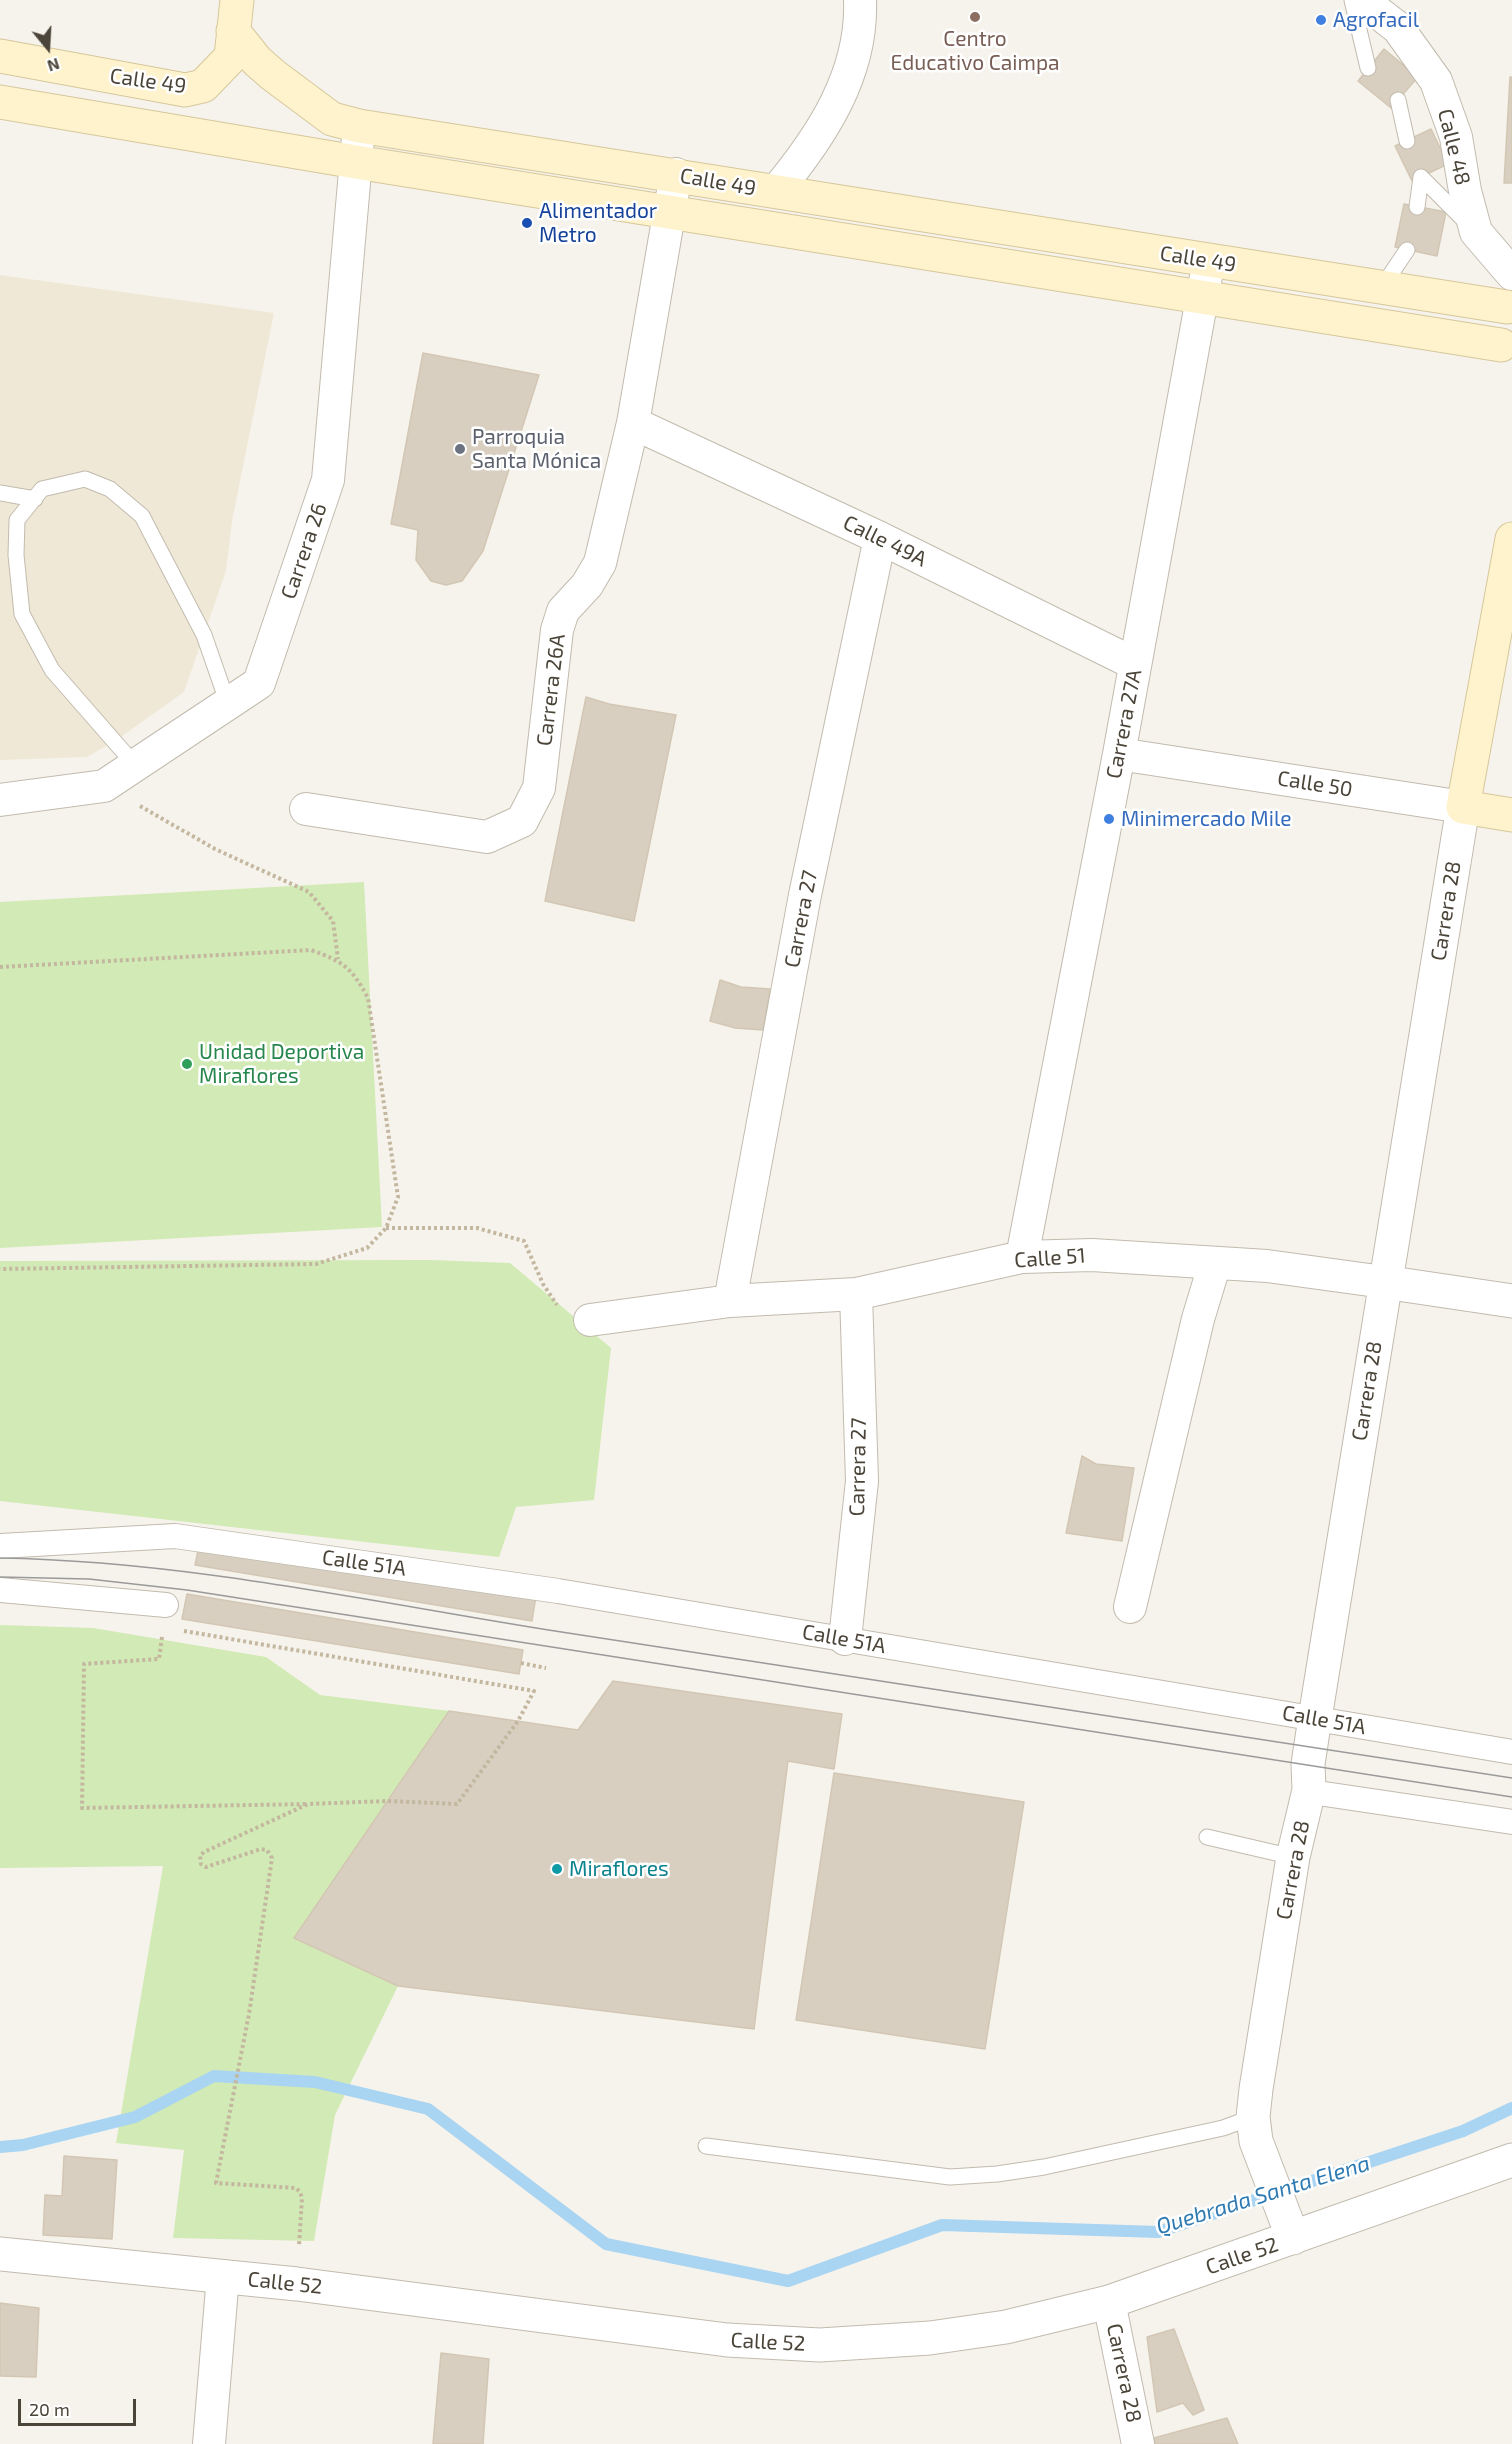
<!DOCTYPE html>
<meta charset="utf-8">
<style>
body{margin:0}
#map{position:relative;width:1512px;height:2444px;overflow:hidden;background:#f6f3ec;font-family:"Exo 2",sans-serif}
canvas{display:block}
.north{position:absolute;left:18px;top:18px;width:60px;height:60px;-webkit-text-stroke:4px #fff;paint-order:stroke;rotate:162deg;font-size:16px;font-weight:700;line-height:24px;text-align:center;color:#4b4439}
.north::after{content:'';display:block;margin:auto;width:21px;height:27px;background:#4b4439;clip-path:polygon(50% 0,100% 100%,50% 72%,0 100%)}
.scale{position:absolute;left:18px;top:2399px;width:118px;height:27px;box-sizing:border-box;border:3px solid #4b4439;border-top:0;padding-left:8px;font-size:18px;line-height:21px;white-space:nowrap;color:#4b4439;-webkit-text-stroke:4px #fff;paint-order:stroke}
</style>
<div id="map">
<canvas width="1512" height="2444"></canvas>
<div class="north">N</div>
<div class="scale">20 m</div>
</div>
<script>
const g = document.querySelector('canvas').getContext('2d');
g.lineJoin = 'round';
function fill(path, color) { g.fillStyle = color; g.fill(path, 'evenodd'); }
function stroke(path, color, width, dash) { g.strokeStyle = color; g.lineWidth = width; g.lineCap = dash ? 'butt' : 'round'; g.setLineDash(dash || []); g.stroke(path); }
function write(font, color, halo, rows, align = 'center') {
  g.font = font + ' "Exo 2",sans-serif'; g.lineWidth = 5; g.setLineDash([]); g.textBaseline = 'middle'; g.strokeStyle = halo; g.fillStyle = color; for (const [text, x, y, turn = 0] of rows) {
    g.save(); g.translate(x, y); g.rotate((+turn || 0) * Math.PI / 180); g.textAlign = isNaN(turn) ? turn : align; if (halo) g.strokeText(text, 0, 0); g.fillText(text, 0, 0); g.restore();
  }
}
const education = new Path2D(`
 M0,275L274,313L232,521L226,571L184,692L115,741L87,757L0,760Z`);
const green = new Path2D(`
 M364,882L382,1227L0,1248V902Z
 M431,1260L510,1263L611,1348L594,1500L516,1507L499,1557L0,1501V1261Z
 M0,1625L93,1628L266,1657L320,1695L449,1711L294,1938L398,1986L335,2115L314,2241L173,2238L184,2150L116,2143L163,1866L0,1868Z`);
const stream = new Path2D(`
 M0,2147L23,2145L135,2117L214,2076L315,2082L428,2109L606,2244L788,2281L942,2225L1158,2232L1463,2131L1512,2108`);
const building = new Path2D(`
 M1384,49L1418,77L1391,108L1358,81Z
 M1510,77H1512V183H1504Z
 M1431,129L1448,164L1412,181L1395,146Z
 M1404,204L1446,212L1437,256L1395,247Z
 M423,353L539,375L483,551L462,581L446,585L431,581L416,560L418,530L391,524Z
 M586,697L609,704L676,715L634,921L545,901Z
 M720,980L741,987L770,989L763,1030L735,1028L710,1021Z
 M1082,1456L1096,1464L1134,1468L1122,1541L1066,1533Z
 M200,1541L536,1596L532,1621L195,1565Z
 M187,1594L523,1650L519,1674L182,1619Z
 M613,1681L842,1714L834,1769L788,1761L754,2029L398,1986L294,1938L449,1711L578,1730Z
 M834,1773L1024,1802L985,2049L796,2020Z
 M64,2156L117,2160L112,2239L43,2235L45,2195L62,2196Z
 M0,2303L39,2308L36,2377L0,2376Z
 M1174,2329L1204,2410L1193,2415L1183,2403L1157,2412L1147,2337Z
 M441,2353L489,2359L483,2444H433Z
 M1227,2418L1238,2444H1156L1154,2438Z`);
const path = new Path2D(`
 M140,806L215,849L309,892L333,921L338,959
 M0,967L311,950C344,962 351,967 368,998L398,1197L386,1228L367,1248L316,1264L0,1269
 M386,1228H477L524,1241L543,1284L557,1305
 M184,1631L534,1691L518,1721L457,1804L387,1801L308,1804L204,1852L200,1856L201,1864L206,1867L261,1849L267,1850L272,1858L249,2014L216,2183L296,2188L300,2192L302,2198L299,2246
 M162,1637L159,1659L84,1664L82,1808L308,1804
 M521,1663L546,1668`);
const service = new Path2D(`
 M1352,0L1368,68
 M1398,100L1407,141
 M1421,177L1468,224
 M1417,207L1421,177
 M1382,287L1407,250
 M0,493L35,499
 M135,765L52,670L22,614L16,555L17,520L42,489L85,479L110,489L142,516L204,635L228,704
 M1207,1837L1293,1857
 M706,2146L950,2177L997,2174L1044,2167L1223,2128L1253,2117`);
const pedestrian = new Path2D(`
 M0,1546L175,1536L558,1591L1512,1752
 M0,1590L166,1605
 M1309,1790L1318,1793L1512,1822`);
const minor = new Path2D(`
 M1362,0L1398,28L1436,81L1456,137L1465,191L1476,232L1512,274
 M776,191C821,137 863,74 860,0
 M633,423L880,538L1135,664
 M1119,754L1463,807
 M0,800L104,786L259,683L328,480L359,126
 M306,809L487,837L522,821L539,788L557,630L563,611L587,585L600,563L633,423L676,174
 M1022,1257L1119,754L1209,260
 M730,1301L805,895L880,538
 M590,1320L730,1301L856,1294L1022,1257L1092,1255L1267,1266L1384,1282
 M1130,1607L1198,1319L1215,1263
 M845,1639L862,1481L856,1294
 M1109,2302L1138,2444
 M209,2444L223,2276`);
const tertiary = new Path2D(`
 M1384,1282L1512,1301
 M1293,2238L1256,2141L1253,2117L1256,2089L1293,1857L1309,1790L1308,1764L1315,1718L1463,807
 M0,2254L297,2284L727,2340L820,2345L930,2338L1006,2327L1109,2302L1512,2160`);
const secondary = new Path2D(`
 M233,31L257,61L273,75L332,119L359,126L1507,307
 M0,56L185,90L203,86L231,57L237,0
 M0,102L356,162L1501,345
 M1512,539L1463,807L1512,815`);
const tram = new Path2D(`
 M0,1558C187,1561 371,1602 555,1631C874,1681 1193,1728 1512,1778
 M0,1577L89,1579L187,1590L1512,1797`);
const markers = [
 [975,17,6,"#8d6e63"],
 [1321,20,6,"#3f7fe0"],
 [527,223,6,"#1a4fb4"],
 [460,449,6,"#6b7280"],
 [1109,819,6,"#3f7fe0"],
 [187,1064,6,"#2e9e5b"],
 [557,1869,6,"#0f9aa8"]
];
const shopNames = [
 ["Agrofacil",1333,20],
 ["Minimercado Mile",1121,819]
];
const educationNames = [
 ["Centro",975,39],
 ["Educativo Caimpa",975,63]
];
const streetNames = [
 ["Calle 49",148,81,8],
 ["Calle 48",1454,147,76],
 ["Calle 49",718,182,10],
 ["Calle 49",1198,259,9],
 ["Calle 49A",885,541,26],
 ["Carrera 26",304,551,-71],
 ["Carrera 26A",551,690,-83],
 ["Carrera 27A",1124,724,-79],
 ["Calle 50",1315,784,9],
 ["Carrera 28",1446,911,-81],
 ["Carrera 27",801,919,-79],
 ["Calle 51",1050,1258,-4],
 ["Carrera 28",1367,1391,-81],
 ["Carrera 27",858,1467,-89],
 ["Calle 51A",364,1563,8],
 ["Calle 51A",844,1639,10],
 ["Calle 51A",1324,1720,10],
 ["Carrera 28",1293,1870,-79],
 ["Calle 52",1242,2256,-19],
 ["Calle 52",285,2283,6],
 ["Calle 52",768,2342,3],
 ["Carrera 28",1124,2373,78]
];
const transitNames = [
 ["Alimentador",539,211],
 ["Metro",539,235]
];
const worshipNames = [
 ["Parroquia",472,437],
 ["Santa Mónica",472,461]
];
const leisureNames = [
 ["Unidad Deportiva",199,1052],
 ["Miraflores",199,1076]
];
const cultureNames = [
 ["Miraflores",569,1869]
];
const waterNames = [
 ["Quebrada Santa Elena",1263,2195,-17]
];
fill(education, '#efe8d6');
fill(green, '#d2eab5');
stroke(stream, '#a9d4f2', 12);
fill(building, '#d8cfc1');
stroke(building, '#d3c7b4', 1.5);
stroke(service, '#c2bbae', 17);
stroke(pedestrian, '#c2bbae', 26);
stroke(minor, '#c2bbae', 34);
stroke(tertiary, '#c2bbae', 35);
stroke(secondary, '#d6c79b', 35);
stroke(path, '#c4b79f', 4, [3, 3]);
stroke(service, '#fff', 15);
stroke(pedestrian, '#fff', 24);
stroke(minor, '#fff', 32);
stroke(tertiary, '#fff', 33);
stroke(secondary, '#fff3cd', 33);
stroke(tram, '#9a9a9a', 1.5);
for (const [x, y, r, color] of markers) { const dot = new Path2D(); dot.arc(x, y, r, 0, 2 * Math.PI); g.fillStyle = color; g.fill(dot); stroke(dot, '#fff', 2); }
write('21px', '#366cbe', '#fff', shopNames, 'left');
write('21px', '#785e54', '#fff', educationNames);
write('21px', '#4b4439', '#fff', streetNames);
write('21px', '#164399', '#fff', transitNames, 'left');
write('21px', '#5b616d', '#fff', worshipNames, 'left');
write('21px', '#27864d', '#fff', leisureNames, 'left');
write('21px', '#0d838f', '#fff', cultureNames, 'left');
write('italic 22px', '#2e7ab2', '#fff', waterNames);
</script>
